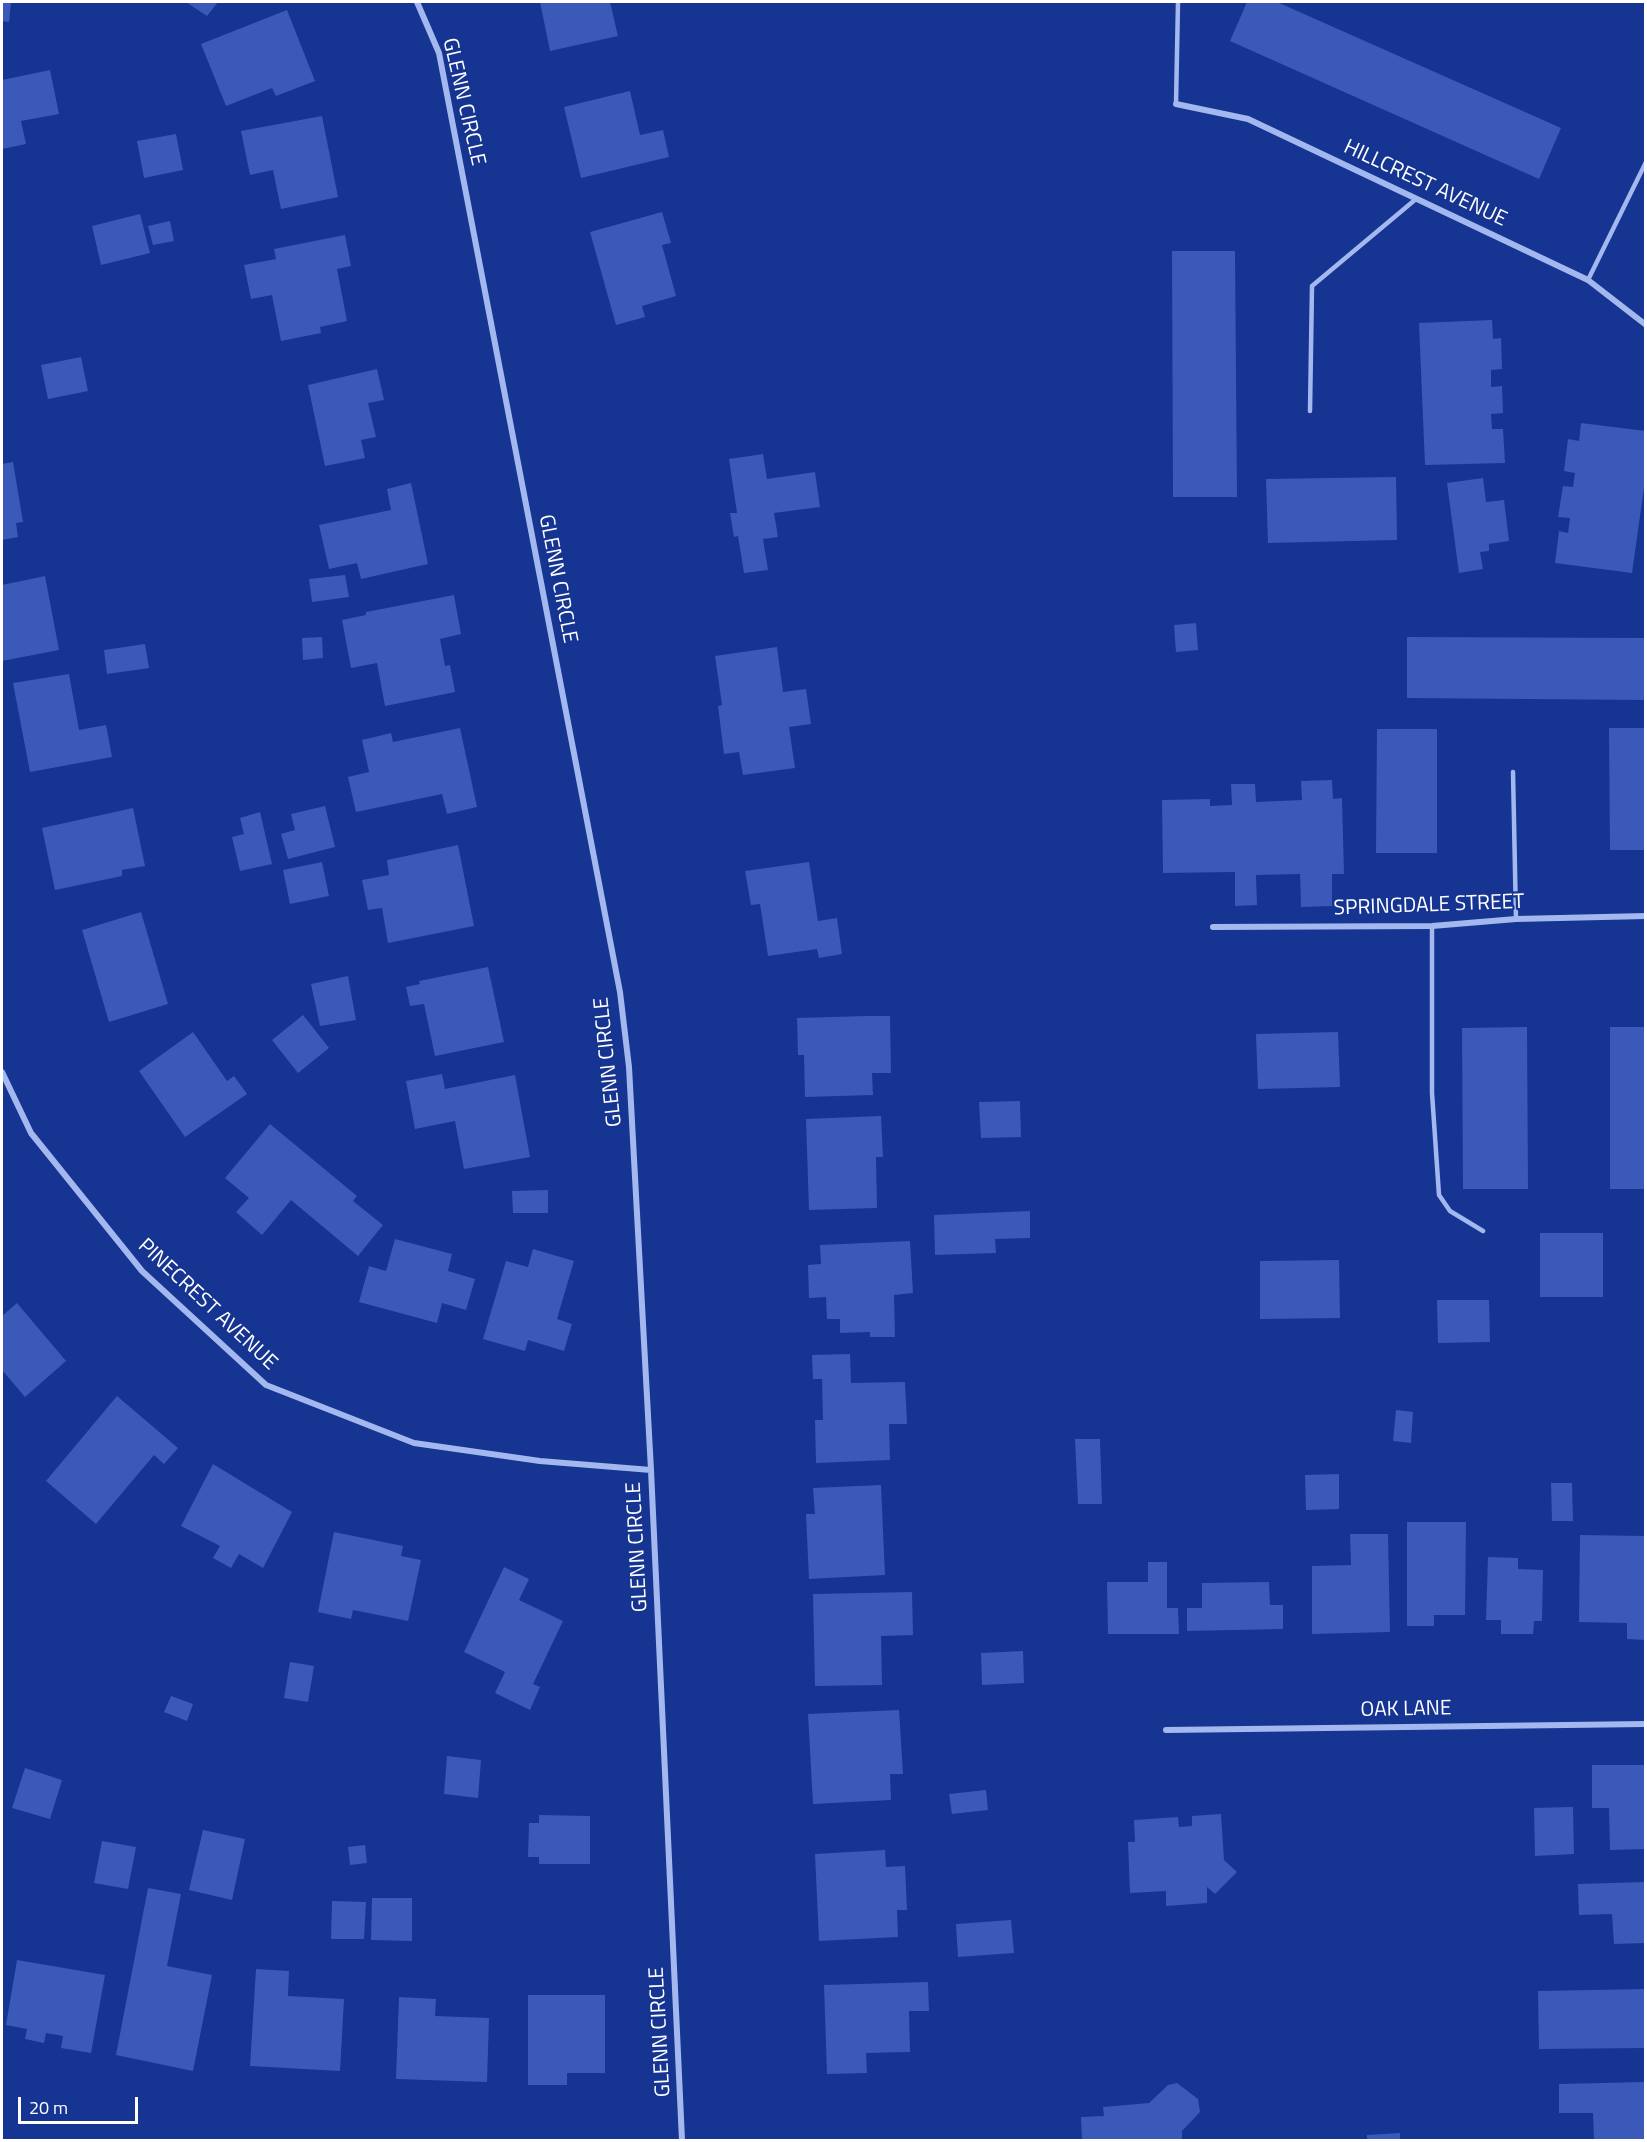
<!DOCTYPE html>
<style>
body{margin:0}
#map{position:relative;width:1647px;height:2142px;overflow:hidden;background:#163491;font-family:"Titillium Web",sans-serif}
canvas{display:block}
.frame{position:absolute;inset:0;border:3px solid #fff;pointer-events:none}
.scale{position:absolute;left:18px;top:2097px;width:120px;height:27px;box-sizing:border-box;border:3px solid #fff;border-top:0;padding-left:8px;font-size:18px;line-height:21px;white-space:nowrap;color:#fff;-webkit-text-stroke:4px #163491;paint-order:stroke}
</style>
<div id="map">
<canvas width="1647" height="2142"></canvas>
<div class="frame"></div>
<div class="scale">20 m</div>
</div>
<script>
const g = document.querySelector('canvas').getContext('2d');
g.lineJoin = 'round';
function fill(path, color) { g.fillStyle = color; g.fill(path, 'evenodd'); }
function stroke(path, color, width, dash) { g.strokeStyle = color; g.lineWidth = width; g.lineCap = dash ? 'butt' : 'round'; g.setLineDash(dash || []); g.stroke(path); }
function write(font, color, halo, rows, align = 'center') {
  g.font = font + ' "Titillium Web",sans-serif'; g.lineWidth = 4.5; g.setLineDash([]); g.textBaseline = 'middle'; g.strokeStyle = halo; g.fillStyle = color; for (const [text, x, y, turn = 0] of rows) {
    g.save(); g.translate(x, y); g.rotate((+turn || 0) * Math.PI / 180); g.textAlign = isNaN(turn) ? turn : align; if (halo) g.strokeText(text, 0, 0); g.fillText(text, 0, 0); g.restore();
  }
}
const building = new Path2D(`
 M2,2H11L9,22L2,21Z
 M186,2H218L207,16Z
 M540,2H610L618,36L550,51Z
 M1247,2H1277L1561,128L1539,179L1230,41Z
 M287,10L315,81L276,96L272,88L226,106L201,44Z
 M50,70L59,114L21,121L26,144L2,149V80Z
 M630,91L640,135L663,130L669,157L581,178L564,107Z
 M322,116L338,197L281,209L273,170L250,175L241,131Z
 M176,134L183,170L144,178L137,141Z
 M662,212L671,243L662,245L676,296L642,306L645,317L616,325L590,232Z
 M140,214L150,253L101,265L92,226Z
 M170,221L174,241L153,245L148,226Z
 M345,235L351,266L337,269L347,321L320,327L321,333L281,341L272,295L251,299L244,265L276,259L274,249Z
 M1172,251H1235L1237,497H1173Z
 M1492,320L1493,339L1501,338L1502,369L1491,370V387L1502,386L1503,413L1491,414L1492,429H1503L1505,463L1425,465L1419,323Z
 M81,357L88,391L48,399L41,365Z
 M377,369L384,400L368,403L376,437L361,440L365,458L325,466L308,385Z
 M1581,423L1646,431V473L1632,573L1555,563L1559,531L1568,533L1570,518L1558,517L1563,486L1573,487L1575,473L1564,471L1568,439L1579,441Z
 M763,454L767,479L815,472L820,507L774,513L778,537L763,539L768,570L744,573L738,536L734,537L730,513H737L729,459Z
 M13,462L23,522L16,523L18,537L2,540V464Z
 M1396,477L1397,540L1268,543L1266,479Z
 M1483,478L1486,502L1504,500L1509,541L1489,544V551L1480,552L1483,569L1459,573L1447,483Z
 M411,483L428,564L361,579L357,563L329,569L319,525L391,510L387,489Z
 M345,575L349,597L312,602L309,579Z
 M45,576L59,650L2,661V585Z
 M454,595L461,634L440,639L445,666L450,665L455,692L385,706L377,663L351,668L342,620L366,615V612Z
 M1196,623L1198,650L1176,652L1174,625Z
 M322,637L323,658L303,660L302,638Z
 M1407,637L1646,638L1645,700L1407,698Z
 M145,644L149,668L107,674L104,650Z
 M777,647L783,692L806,689L811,724L789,727L795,768L743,775L739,752L724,754L718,706L722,705L715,656Z
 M69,674L79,730L106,725L112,757L30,772L13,683Z
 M460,728L477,807L447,814L442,794L356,812L348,777L369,772L362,740L391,733L393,742Z
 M1609,728H1646V850H1610Z
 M1377,729H1437V853H1376Z
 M1332,780L1333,799L1342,798L1344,874H1332V906L1301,907L1300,874L1256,875L1257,905L1235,906V872L1163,873L1162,800L1210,799V806L1232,805L1231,784H1255L1256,802L1302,800L1301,781Z
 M325,806L335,847L288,859L281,834L295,830L291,814Z
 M133,808L145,866L122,870V876L55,890L42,828Z
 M260,812L272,864L240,871L232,837L244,834L240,818Z
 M458,845L474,926L388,943L382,908L368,910L362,880L389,875L387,860Z
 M322,862L329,896L290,904L283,870Z
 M809,862L818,921L837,918L842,954L819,958L817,949L768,956L760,904L751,905L745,871Z
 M141,912L168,1004L109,1022L82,930Z
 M488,967L504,1042L435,1056L424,1004L410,1006L406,987L420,984L419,981Z
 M348,976L356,1020L320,1026L311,984Z
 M303,1015L329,1048L298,1073L272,1040Z
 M867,1016H890L891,1073H872L873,1095L805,1097L804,1055H798L797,1018Z
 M1527,1027L1528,1189H1463L1462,1028Z
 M1610,1027H1646V1189H1610Z
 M193,1032L227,1081L234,1076L247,1094L185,1137L139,1071Z
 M1338,1032L1340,1087L1258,1089L1256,1034Z
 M442,1074L445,1089L515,1075L530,1157L464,1169L455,1121L415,1129L406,1081Z
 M1020,1101L1021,1137L981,1138L979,1102Z
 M881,1116L883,1157H876L877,1208L809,1210L806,1119Z
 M270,1124L357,1196L353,1201L383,1225L358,1256L291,1200L262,1235L236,1212L249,1198L225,1178Z
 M548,1190V1213H513L512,1191Z
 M1030,1211V1238L995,1239L996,1253L935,1255L934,1215Z
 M1540,1233H1603V1297H1540Z
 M395,1239L452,1254L448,1271L475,1279L466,1310L442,1303L437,1323L359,1302L369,1266L386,1271Z
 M910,1241L913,1293L894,1295L895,1337H870V1332L840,1333V1319H827L826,1297L809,1298L808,1265L821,1264L820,1245Z
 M533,1249L574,1261L557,1319L572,1324L564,1351L528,1340L525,1351L483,1339L506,1261L528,1267Z
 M1339,1260L1340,1318L1260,1319V1261Z
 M1437,1300H1489L1490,1342L1438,1343Z
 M17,1303L66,1361L25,1397L2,1370V1316Z
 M850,1354L851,1383L905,1382L907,1424H889L890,1460L816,1463L815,1420H823L822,1379H813L812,1355Z
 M117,1396L178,1448L164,1464L154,1455L96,1524L46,1481Z
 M1396,1410L1413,1412L1411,1443L1393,1441Z
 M1075,1439H1100L1102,1504H1078Z
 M213,1464L292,1512L263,1568L239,1554L231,1568L213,1558L220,1546L181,1526Z
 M1339,1474V1509L1306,1510L1305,1475Z
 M1551,1483H1572L1573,1521H1552Z
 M881,1485L885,1575L809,1579L806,1514H815L813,1488Z
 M1407,1522H1466L1465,1615H1434V1626H1407Z
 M334,1532L403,1546L401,1556L421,1560L408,1621L353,1610L351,1619L318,1612Z
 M1350,1534H1388L1390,1632L1312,1634V1566L1351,1565Z
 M1580,1535L1646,1536V1640L1627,1639V1623L1579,1622Z
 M1488,1557L1518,1558V1569L1543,1570L1542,1621H1534L1533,1634H1501V1620H1486Z
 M1148,1562H1167V1608H1178L1179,1634H1108L1107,1582H1148Z
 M504,1567L529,1579L519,1600L563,1621L533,1684L540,1687L530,1710L495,1693L505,1672L464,1652Z
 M1269,1582L1270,1605H1283V1629L1187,1631V1608H1202V1583Z
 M912,1592L913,1635L881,1636L882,1685L815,1686L813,1594Z
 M1023,1651L1024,1683L982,1685L981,1653Z
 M290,1662L314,1666L308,1702L284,1698Z
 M171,1696L193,1704L187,1721L164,1712Z
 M899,1710L903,1774H890L891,1800L813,1804L808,1714Z
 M447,1756L481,1760L478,1798L444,1794Z
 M1592,1765H1646V1849L1610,1850L1609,1808H1592Z
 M25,1768L62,1780L50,1819L12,1808Z
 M986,1790L988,1810L952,1814L949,1794Z
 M1570,1807H1573L1574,1854L1535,1856L1534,1808Z
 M1221,1814L1224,1860L1237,1872L1215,1894L1207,1887V1903L1166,1906V1891L1130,1893L1128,1842H1135L1134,1820L1178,1817L1179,1827L1192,1826V1816Z
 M539,1815L590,1816V1864H539V1857H528L529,1823H539Z
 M203,1830L245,1839L232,1900L189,1890Z
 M102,1841L136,1847L128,1889L94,1883Z
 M365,1845L367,1863L350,1865L348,1847Z
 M885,1850L886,1867L905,1866L907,1910H897L898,1937L819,1941L815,1854Z
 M1646,1882V1943L1614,1944L1612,1914L1579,1915L1578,1884Z
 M148,1888L181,1894L167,1966L212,1975L193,2071L116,2055Z
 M372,1898H412V1941L371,1940Z
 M332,1901L366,1902L364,1939H331Z
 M1011,1920L1014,1953L958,1957L956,1924Z
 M17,1960L105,1975L91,2053L61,2048L63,2036L46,2033L44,2043L25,2039L27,2029L6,2025Z
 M256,1969L289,1971L288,1996L344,1999L340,2071L250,2066Z
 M928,1982L929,2011H909L910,2052L866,2053L867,2073L827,2074L824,1985Z
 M1646,1989V2048L1539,2049L1538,1991Z
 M528,1995H605V2073H567V2085H528Z
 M399,1997L436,1999L435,2016L489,2018L487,2082L396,2079Z
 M1644,2082L1645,2140H1594L1593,2113H1559V2084Z
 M1177,2083L1198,2099L1200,2112L1182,2131V2140H1082L1081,2117L1104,2116L1103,2107L1149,2103L1168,2085Z
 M1400,2133V2140H1367V2135Z`);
const service = new Path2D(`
 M1176,104L1178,2
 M1588,280L1646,162
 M1310,411L1312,286L1416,199
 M1513,772L1516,919
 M1432,926V1093L1439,1195L1450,1211L1483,1231`);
const minor = new Path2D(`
 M417,2L439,53L620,992L629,1067L651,1470L682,2140
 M1176,104L1248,119L1588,280L1646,325
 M1213,927L1432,926L1516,919L1646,916
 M2,1072L31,1133L142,1271L266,1385L414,1443L540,1461L651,1470
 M1166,1730L1646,1724`);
const streetNames = [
 ["GLENN CIRCLE",463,102,77],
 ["HILLCREST AVENUE",1425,184,25],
 ["GLENN CIRCLE",557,579,79],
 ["SPRINGDALE STREET",1429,906,-2],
 ["GLENN CIRCLE",609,1062,-96],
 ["PINECREST AVENUE",207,1305,43],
 ["GLENN CIRCLE",638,1547,-93],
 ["OAK LANE",1406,1710,-1],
 ["GLENN CIRCLE",661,2032,-93]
];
fill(building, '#3b59b8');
stroke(service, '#a4b8f0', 4.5);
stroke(minor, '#a4b8f0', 6);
write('21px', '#fff', '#163491', streetNames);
</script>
